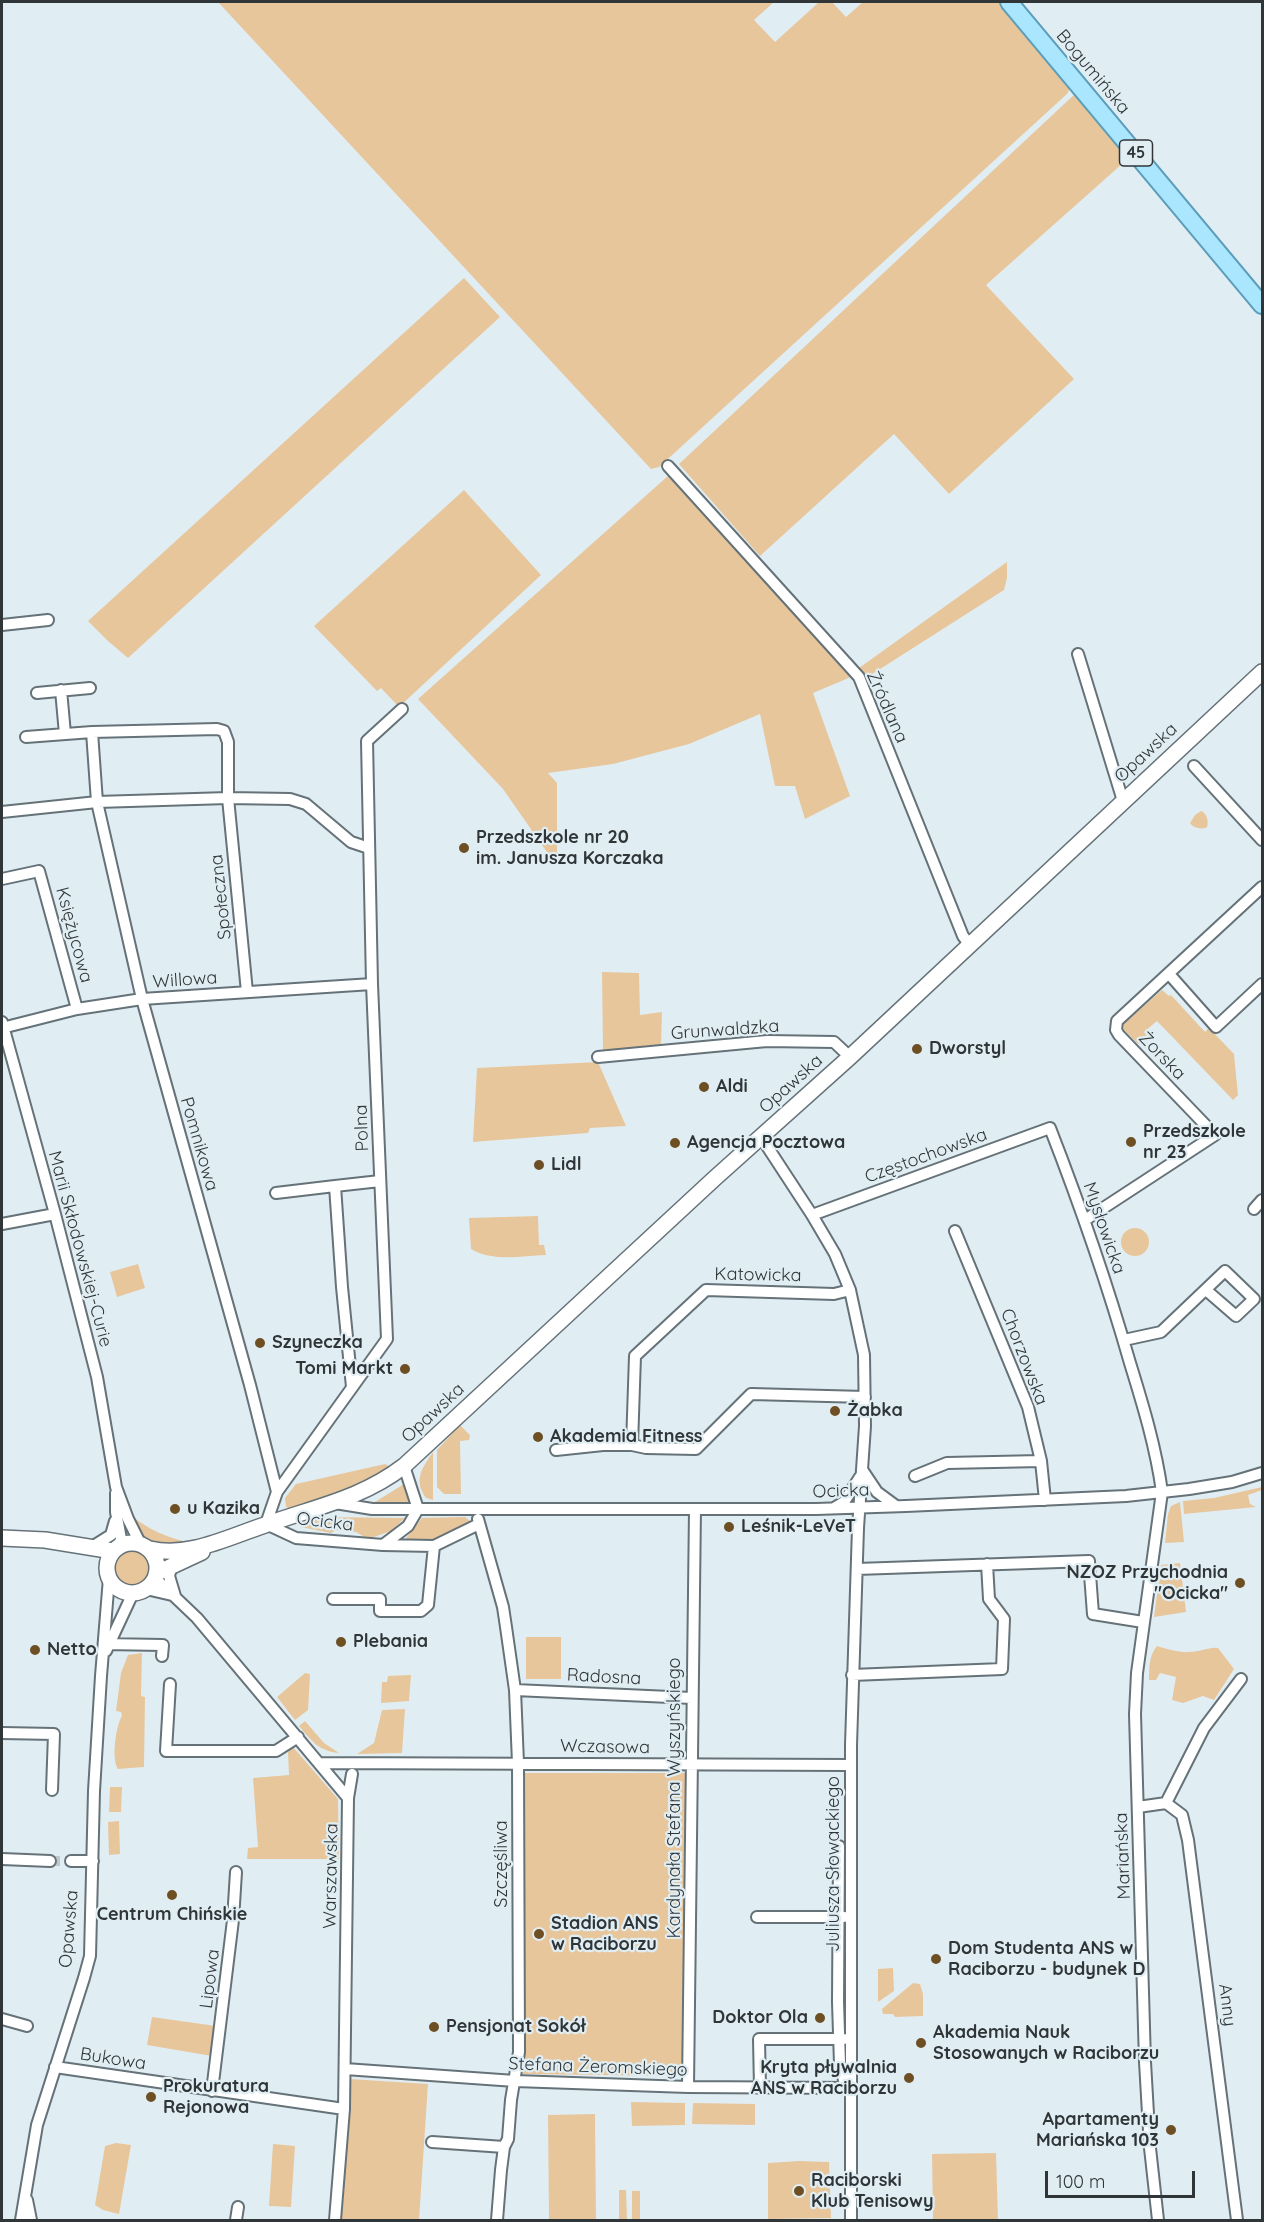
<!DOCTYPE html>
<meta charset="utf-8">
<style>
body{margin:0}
#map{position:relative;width:1264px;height:2222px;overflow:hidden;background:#e0eef4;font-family:Quicksand,sans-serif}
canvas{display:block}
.frame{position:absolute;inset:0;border:3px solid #303638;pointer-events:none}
.scale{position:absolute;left:1045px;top:2171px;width:150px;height:27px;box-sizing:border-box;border:3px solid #303638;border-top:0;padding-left:8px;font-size:18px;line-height:21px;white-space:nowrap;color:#303638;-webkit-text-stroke:4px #e0eef4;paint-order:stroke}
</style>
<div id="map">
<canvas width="1264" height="2222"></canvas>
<div class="frame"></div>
<div class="scale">100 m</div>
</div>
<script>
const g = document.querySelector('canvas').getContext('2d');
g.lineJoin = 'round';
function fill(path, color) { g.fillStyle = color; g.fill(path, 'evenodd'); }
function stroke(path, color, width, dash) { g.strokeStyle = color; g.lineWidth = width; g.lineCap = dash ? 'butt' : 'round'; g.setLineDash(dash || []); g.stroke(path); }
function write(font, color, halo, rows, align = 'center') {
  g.font = font + ' Quicksand,sans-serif'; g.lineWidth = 4.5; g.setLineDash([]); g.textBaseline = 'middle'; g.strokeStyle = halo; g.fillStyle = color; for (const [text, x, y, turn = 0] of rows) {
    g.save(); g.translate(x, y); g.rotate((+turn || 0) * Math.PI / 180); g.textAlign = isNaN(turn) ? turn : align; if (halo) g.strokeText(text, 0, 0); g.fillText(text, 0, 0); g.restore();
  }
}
const green = new Path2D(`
 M218,2H774L754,20L775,42L819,2H832L846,17L863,2H999L1071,87L1067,94L659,467L651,469Z
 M1077,92L1131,156L986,285L1074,379L949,494L894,434L760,556L679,464Z
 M464,278L500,317L128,658L108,641L88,621Z
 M669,475L851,677L813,693L850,796L805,819L795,786H775L760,714L689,744L613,764L548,773L557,783V860L551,858L503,789L418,699Z
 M464,490L541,575L399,707L381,688L377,691L314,626Z
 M1007,562V578L1004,590L866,678L859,668Z
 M1201,811C1207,813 1209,822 1207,827C1202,830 1193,828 1190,823L1195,815Z
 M602,972L639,973L640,1015L662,1012L661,1045L603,1052Z
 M1162,990L1169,996L1171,995L1205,1032L1209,1028L1234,1054L1238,1095L1233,1100L1157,1021L1144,1032L1147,1036L1138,1044L1124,1030L1123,1024Z
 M598,1062L626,1126L590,1128L588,1133L473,1142L477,1068Z
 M538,1216L539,1245H544L546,1255C522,1256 492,1262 471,1249L469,1218Z
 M1121 1242a14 14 0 1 1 28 0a14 14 0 1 1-28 0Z
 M138,1264L145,1288L117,1297L110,1272Z
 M460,1425L470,1435L469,1440L460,1441L461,1494H444L437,1487V1450Z
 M433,1452V1500L426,1498C413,1480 422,1468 433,1452Z
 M385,1464L393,1468L375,1481L295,1511L286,1507L285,1498L296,1484Z
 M404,1484L409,1503L375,1502Z
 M1262,1487V1490L1248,1495L1250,1504L1256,1507L1184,1514L1183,1501L1214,1498Z
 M1180,1502L1184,1542L1165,1543L1168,1514L1171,1506Z
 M128,1513C147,1529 167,1538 192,1543C176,1547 152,1549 141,1534C136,1528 132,1519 128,1513Z
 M318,1517L405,1518L391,1531L368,1539L356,1532L336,1530L331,1533L301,1527L299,1521Z
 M465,1517L470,1521V1524L430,1542H403L422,1518Z
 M115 1568a18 18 0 1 1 36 0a18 18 0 1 1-36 0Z
 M1180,1563L1186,1612L1154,1617L1161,1565Z
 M526,1637H561V1679H526Z
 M1157,1646C1171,1650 1183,1654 1198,1651C1205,1650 1210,1647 1218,1648L1234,1669L1214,1700L1203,1696L1183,1703L1172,1700L1176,1677L1160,1673L1156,1680H1149C1149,1668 1149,1655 1157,1646Z
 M142,1653L141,1696L145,1697L144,1767L118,1769C111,1759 116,1725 122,1716L121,1712L116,1711L121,1673L128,1655Z
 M305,1673L310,1674L308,1710L295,1720L277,1697Z
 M411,1675L409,1701L381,1703L382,1682H387L388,1676Z
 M405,1709L402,1753L357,1754L374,1743L382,1710Z
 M305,1721L324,1743L339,1753C318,1751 312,1741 299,1726Z
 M293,1747L338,1799L339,1859H247L248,1848L258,1847L253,1778L289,1775L288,1752Z
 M523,1773H686L683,2076L523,2074Z
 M110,1787H122L121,1812H109Z
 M119,1821L120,1854L109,1855L108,1822Z
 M893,1968L894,1991L878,2002V1969Z
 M913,1983L920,1984L923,1994V2016L895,2017L893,2014H883L882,2009Z
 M152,2017L216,2026L212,2056L147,2045Z
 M350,2079L428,2084L419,2220H339Z
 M631,2102L685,2103V2125L632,2126Z
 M693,2103L755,2104V2125L692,2124Z
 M595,2114L596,2220H549L548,2115Z
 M116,2143L131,2145L119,2214L103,2210L95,2205L105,2146Z
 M273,2144L295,2146L291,2207L269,2206Z
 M996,2153L998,2220H933L932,2154Z
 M799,2161L829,2162L831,2218L768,2219V2163Z
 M619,2190H626L627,2220H619Z
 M632,2191H640V2220H632Z`);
const streetTunnel = new Path2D(`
 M50,1861H71`);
const street = new Path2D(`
 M668,466L859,677L963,936L969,944
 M2,625L48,620
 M1078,654L1123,801
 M61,690L65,734
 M37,693L90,688
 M402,709L367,741L372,984L387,1339L277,1492L266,1524L296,1538L383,1545L434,1546L479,1524
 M92,732L97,802L142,999L250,1385L277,1492
 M26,737L92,732L217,729L224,731L228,742V798L247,992
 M1194,766L1262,840
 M2,812L97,802L228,798L290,799L306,804L351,842L369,848
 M2,879L39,871L77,1009
 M1169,974L1216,1027L1262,984
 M2,1022L55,1214L97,1377L116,1487L128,1519L140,1543
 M2,1028L77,1009L142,999L372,984
 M598,1057L767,1041L834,1042L850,1057
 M761,1137L812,1215L835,1254L850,1290L864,1355L865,1426L858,1528L851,1745V2220
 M276,1193L335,1186
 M1254,1209L1262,1200
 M812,1215L1050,1128C1080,1205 1107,1283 1130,1363C1143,1405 1156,1448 1162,1492L1137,1673L1135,1714L1145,2062L1150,2148L1158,2220
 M1085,1220L1215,1135L1119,1035L1116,1030L1117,1021L1262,887
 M2,1224L55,1214
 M955,1231L1028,1407L1041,1461L1045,1500
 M1124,1340L1161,1332L1225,1271L1254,1299L1236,1316L1206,1290
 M352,1387L342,1287L335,1186L380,1181
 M632,1445L635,1356L706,1290L834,1294L850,1290
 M556,1450L603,1445H632L646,1448L696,1449L751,1394L865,1397
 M863,1471L877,1492L896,1506
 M915,1476L947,1463L1041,1461
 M116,1493V1512L121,1539L118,1547
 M335,1503L372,1509H816L906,1506L1126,1496L1189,1489L1232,1482L1262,1473
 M834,1508L844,1502L860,1477
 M478,1519L503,1607L506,1627L515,1690L518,1763L519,2052L511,2100L508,2139L504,2147L501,2170L497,2220
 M383,1545L408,1526L418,1509L404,1466
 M92,1547L111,1535L115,1521
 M171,1568L169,1576L175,1596
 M857,1569L1089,1561L1093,1614L1143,1622
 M155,1578L197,1618L348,1798
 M146,1589L172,1595
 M333,1599H380V1611H421L428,1605L434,1546
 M104,1644L163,1645L162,1656
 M106,1651L133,1593
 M852,1675L1002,1669L1004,1619L989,1599L987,1564
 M170,1684L166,1751H276L298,1737
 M515,1690L692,1698
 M2,1733L54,1734L52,1790
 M320,1763L850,1765
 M1166,1803L1182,1815L1188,1840L1237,2220
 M1138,1807L1166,1803L1204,1728L1241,1679
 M839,1846L838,2002L840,2064L846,2088
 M2,1859L50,1861
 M71,1861H93
 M757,1917H844
 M2,2019L27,2026
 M55,2067L344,2109
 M345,2069L515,2081L688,2087L851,2088
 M688,2087L695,1509
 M760,2088L759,2039H844
 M212,2091L233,1920L236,1872
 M432,2142L504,2147
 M27,2200L31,2220
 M21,2220L37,2125L84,1978L90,1956L94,1791L101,1676L109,1578
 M236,2220L238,2207
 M335,2220L344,2109L348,1798L352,1774`);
const secondary = new Path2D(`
 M2,1538L45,1540L113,1551
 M107 1568a25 25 0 1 1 50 0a25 25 0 1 1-50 0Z
 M150,1549C189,1558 228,1537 265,1525C315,1507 361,1499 404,1466L715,1178L850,1057L1262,672
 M157,1573L202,1552`);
const primary = new Path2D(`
 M1009,2L1262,305`);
const markers = [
 [464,848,6,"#6e4f24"],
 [917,1049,6,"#6e4f24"],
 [704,1087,6,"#6e4f24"],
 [1131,1142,6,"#6e4f24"],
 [675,1143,6,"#6e4f24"],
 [539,1165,6,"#6e4f24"],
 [260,1343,6,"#6e4f24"],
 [405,1369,6,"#6e4f24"],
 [835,1411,6,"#6e4f24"],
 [538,1437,6,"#6e4f24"],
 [175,1509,6,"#6e4f24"],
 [729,1527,6,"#6e4f24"],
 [1240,1583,6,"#6e4f24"],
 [341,1642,6,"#6e4f24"],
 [35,1650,6,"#6e4f24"],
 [172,1895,6,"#6e4f24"],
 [539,1934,6,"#6e4f24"],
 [936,1959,6,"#6e4f24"],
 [820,2018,6,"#6e4f24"],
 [434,2027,6,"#6e4f24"],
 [921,2043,6,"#6e4f24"],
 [909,2078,6,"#6e4f24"],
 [151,2097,6,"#6e4f24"],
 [1171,2130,6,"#6e4f24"],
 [799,2191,6,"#6e4f24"]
];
const shields = [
 [1136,153,33]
];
const shieldNames = [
 ["45",1136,153]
];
const streetNames = [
 ["Bogumińska",1093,72,50],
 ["Źródlana",887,707,66],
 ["Opawska",1146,753,-43],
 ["Społeczna",221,897,-96],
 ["Księżycowa",74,935,75],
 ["Willowa",185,980,-4],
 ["Grunwaldzka",725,1030,-4],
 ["Żorska",1162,1056,46],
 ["Opawska",791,1084,-42],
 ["Polna",362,1128,-92],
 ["Pomnikowa",199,1144,74],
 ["Częstochowska",926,1156,-20],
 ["Mysłowicka",1104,1228,71],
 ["Marii Skłodowskiej-Curie",80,1249,75],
 ["Katowicka",758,1275,1],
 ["Chorzowska",1024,1357,69],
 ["Opawska",433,1413,-43],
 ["Ocicka",841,1491,-2],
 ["Ocicka",325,1522,7],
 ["Radosna",604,1677,3],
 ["Wczasowa",605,1747,1],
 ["Kardynała Stefana Wyszyńskiego",675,1798,-90],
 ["Mariańska",1123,1856,-92],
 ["Szczęśliwa",502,1864,-90],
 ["Juliusza Słowackiego",834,1864,-90],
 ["Warszawska",331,1876,-89],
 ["Opawska",69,1929,-85],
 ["Lipowa",210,1979,-83],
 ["Anny",1227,2005,83],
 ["Bukowa",113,2059,9],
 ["Stefana Żeromskiego",598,2067,2]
];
const poiNames = [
 ["Przedszkole nr 20",476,838],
 ["im. Janusza Korczaka",476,859],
 ["Dworstyl",929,1049],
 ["Aldi",716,1087],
 ["Przedszkole",1143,1132],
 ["nr 23",1143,1153],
 ["Agencja Pocztowa",687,1143],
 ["Lidl",551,1165],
 ["Szyneczka",272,1343],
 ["Tomi Markt",393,1369,"right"],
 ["Żabka",847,1411],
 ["Akademia Fitness",550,1437],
 ["u Kazika",187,1509],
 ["Leśnik-LeVeT",741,1527],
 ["NZOZ Przychodnia",1228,1573,"right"],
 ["\"Ocicka\"",1228,1594,"right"],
 ["Plebania",353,1642],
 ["Netto",47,1650],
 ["Centrum Chińskie",172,1915,"center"],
 ["Stadion ANS",551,1924],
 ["w Raciborzu",551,1945],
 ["Dom Studenta ANS w",948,1949],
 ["Raciborzu - budynek D",948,1970],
 ["Doktor Ola",808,2018,"right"],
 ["Pensjonat Sokół",446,2027],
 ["Akademia Nauk",933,2033],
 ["Stosowanych w Raciborzu",933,2054],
 ["Kryta pływalnia",897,2068,"right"],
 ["ANS w Raciborzu",897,2089,"right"],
 ["Prokuratura",163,2087],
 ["Rejonowa",163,2108],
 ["Apartamenty",1159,2120,"right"],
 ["Mariańska 103",1159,2141,"right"],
 ["Raciborski",811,2181],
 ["Klub Tenisowy",811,2202]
];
fill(green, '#e8c69c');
stroke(streetTunnel, '#bdc9ce', 10, [10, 5]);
stroke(street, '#657278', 14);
stroke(secondary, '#657278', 18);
stroke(primary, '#5c9db9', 20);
stroke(street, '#fff', 10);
stroke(secondary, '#fff', 15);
stroke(primary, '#abe6ff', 16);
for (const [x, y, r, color] of markers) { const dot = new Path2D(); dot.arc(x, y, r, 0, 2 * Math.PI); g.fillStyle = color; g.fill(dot); stroke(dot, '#e0eef4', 2); }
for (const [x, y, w] of shields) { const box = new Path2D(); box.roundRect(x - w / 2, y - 13, w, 26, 4.5); g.fillStyle = '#e0eef4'; g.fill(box); stroke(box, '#303638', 1.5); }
write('bold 16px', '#303638', null, shieldNames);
write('18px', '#303638', '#e0eef4', streetNames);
write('bold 18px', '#303638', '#e0eef4', poiNames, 'left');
</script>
